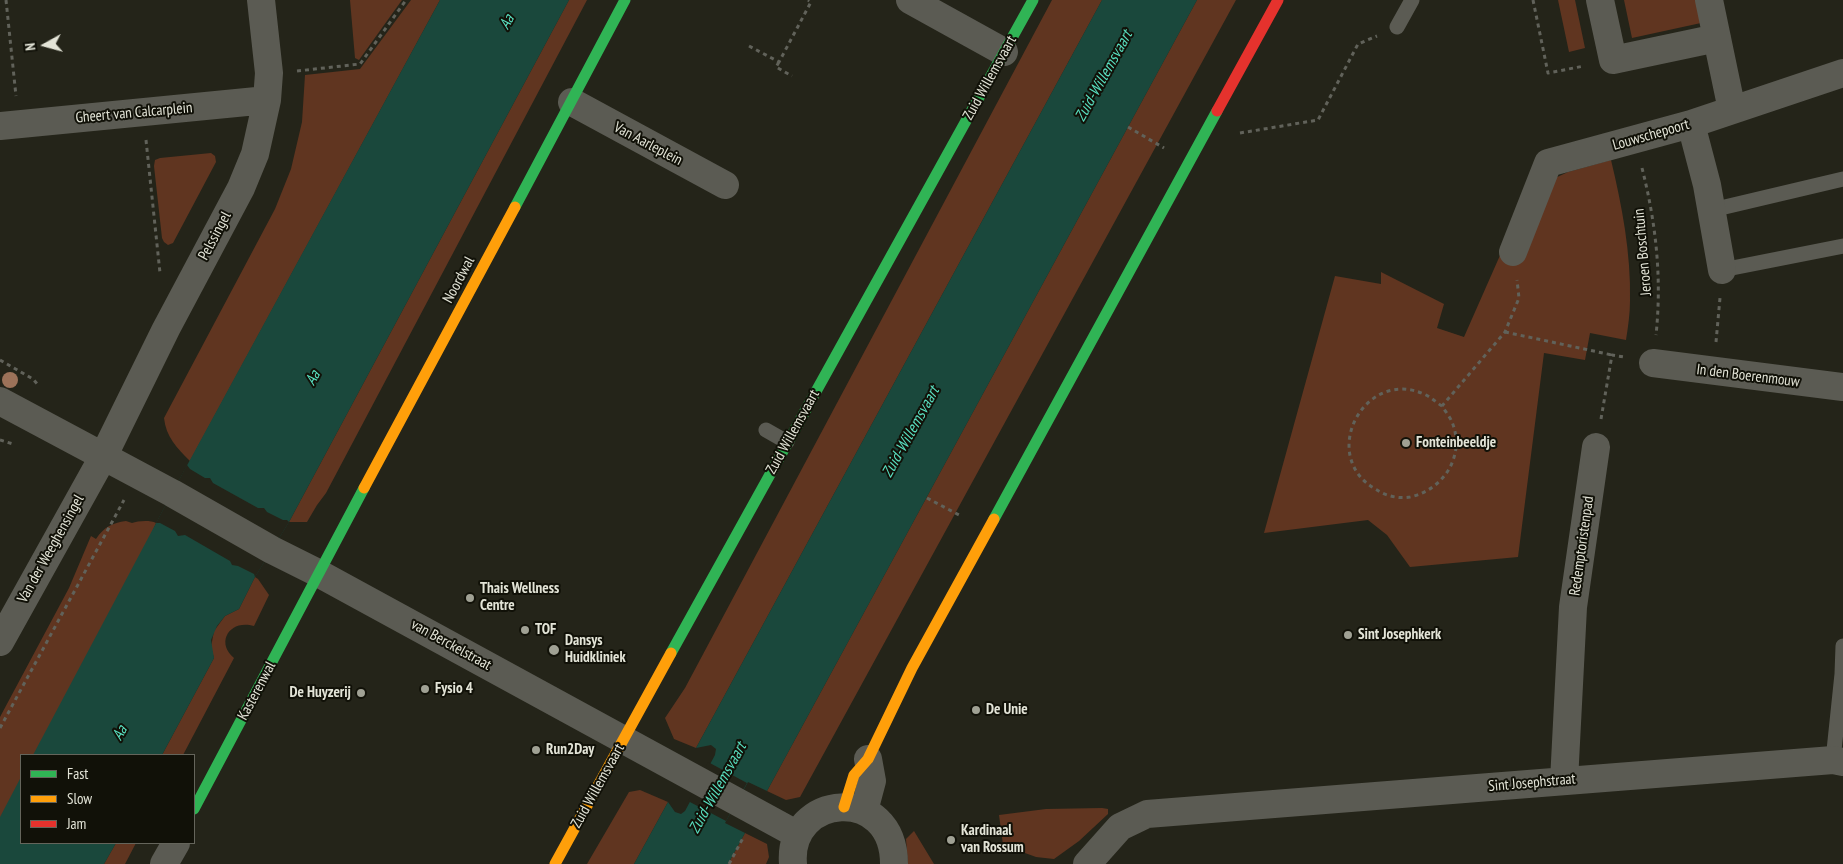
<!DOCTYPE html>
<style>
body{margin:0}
#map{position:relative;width:1843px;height:864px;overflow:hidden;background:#242419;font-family:"PT Sans Narrow",sans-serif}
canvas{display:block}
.legend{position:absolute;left:20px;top:754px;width:175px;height:90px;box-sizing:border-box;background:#111108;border:1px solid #65655b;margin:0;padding:6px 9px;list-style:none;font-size:15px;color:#e3e4d7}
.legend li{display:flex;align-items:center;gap:10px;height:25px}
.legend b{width:25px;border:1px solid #65655b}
.north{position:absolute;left:20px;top:20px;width:50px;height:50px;-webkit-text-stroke:4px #111108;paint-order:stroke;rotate:263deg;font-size:14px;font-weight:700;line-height:20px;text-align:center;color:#e3e4d7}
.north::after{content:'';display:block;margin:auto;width:18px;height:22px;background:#e3e4d7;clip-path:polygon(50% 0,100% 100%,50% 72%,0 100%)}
</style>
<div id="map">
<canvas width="1843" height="864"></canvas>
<ul class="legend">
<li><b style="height:6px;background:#30b455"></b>Fast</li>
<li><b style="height:6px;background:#ff9f0a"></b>Slow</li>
<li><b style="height:6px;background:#e5322d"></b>Jam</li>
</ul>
<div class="north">N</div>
</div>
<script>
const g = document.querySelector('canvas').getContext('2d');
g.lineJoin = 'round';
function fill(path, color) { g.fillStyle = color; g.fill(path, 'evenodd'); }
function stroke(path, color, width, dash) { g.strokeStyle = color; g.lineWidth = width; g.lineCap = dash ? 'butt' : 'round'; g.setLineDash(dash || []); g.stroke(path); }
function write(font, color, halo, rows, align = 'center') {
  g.font = font + ' "PT Sans Narrow",sans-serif'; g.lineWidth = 4; g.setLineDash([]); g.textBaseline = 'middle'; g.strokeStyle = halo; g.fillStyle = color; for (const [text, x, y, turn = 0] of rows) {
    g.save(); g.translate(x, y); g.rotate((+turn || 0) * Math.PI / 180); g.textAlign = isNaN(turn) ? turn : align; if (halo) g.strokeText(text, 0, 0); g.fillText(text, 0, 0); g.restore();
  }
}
const green = new Path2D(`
 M350,0H402L359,60L355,58Z
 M411,0H440L190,461C177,448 166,437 164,418L275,209L291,169L302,122L305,75L360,69Z
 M569,0H587L326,493L317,505L307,522H289Z
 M1052,0H1102L696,748L674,739L665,718L685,688Z
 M1197,0H1236L800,797L786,800L767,791Z
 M1558,0H1575L1585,48L1569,52Z
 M1624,0H1696L1701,23L1632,38Z
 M211,153L215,156L216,162L173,243L168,245L164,242L162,238L154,166L155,160L160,158Z
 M1611,160C1622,206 1631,253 1630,301C1630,314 1628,327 1626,340L1590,333L1585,360L1544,353L1518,557L1410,567L1387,535L1368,520L1264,533L1335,276L1381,284V272L1444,304L1437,328L1464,337L1524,201L1538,186L1568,172Z
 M126,521L132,523C138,521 150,520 156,523L135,573L38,755H21V786L0,826V717L69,588L91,536L96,539C104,527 112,523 126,521Z
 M255,577L258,579L269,595L254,626C230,619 215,642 234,658L183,755H162L214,658L211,647L214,631L225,616L239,609Z
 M640,790L668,802L634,864H587L629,792Z
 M1102,808L1108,809V814L1079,841L1054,859L1036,857L1003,845L999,815L1046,809Z
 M914,831L934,864H908L906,839Z
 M745,833L767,844L769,857L766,864H728Z
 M116,843H136L125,864H104Z`);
const water = new Path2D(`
 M440,0H569L289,522L255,577L239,609L225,616L217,626L211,640L214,658L162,755H33L172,493Z
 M1102,0H1197L767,791L748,782L725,823L745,833L728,864H634L668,802L675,812L681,814L685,811L715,755L716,749L711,745L696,748Z
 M21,777V843H116L104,864H0V817Z`);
const pier = new Path2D(`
 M187,465L190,469L205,478H210L213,483L258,508H264L267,512L283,520H287L289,522L255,577L254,574L238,566L232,565L230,561L185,535L178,536L175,531L160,523H156Z
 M708,762L747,783L726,821L688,801Z`);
const path = new Path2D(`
 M6,0L16,96
 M1533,0L1548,73L1584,66
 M749,46L779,62L811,2L808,0
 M779,62L776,67L792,76
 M297,71L360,64L406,0
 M1128,127L1164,148
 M1240,133L1318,120L1358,44L1377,36
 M146,140L160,273
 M1642,168C1656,223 1662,278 1656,335
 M1505,332L1612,355
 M1716,342L1720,298
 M0,360L33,379L39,386
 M1442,406C1437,403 1432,398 1426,395C1365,365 1316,457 1377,490C1386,496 1399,499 1410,497C1443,490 1466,456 1452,422C1450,417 1445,411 1442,406L1505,332L1519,298L1517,280
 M1601,419L1612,355L1624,357
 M0,440L13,444
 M927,498L961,516
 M0,728L124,500
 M729,864L743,838`);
const lane = new Path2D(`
 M1397,27L1412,0
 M1712,210L1843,179
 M1722,270L1843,246
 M766,430L787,442
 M1833,760L1842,674L1843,646`);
const street = new Path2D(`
 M910,0L1004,52
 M1600,0L1613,60L1717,38
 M1709,0L1732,110
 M572,102L725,185
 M1691,124L1707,185L1722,270
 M0,126L267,100
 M1513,252L1548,163L1691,124L1843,73
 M1653,363L1843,387
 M0,401L172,493L272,550L318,573L798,835
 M0,642L103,457L166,329L241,188L255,154L267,100L269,73L261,0
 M1564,781L1573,607L1596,447
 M864,811L872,781L868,759
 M164,864L176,843
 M793,864C787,793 894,784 894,864
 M1087,864L1120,827L1147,814L1833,760L1843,762`);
const fast = new Path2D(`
 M515,207L625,0
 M994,519L1217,111
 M671,653L1033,0
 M194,809L364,488`);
const slow = new Path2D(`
 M364,488L515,207
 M844,807L854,775L868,759L912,668L994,519
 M555,864L671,653`);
const jam = new Path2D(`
 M1217,111L1278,0`);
const trees = [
 [10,380]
];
const markers = [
 [1406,443,5,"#a0a194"],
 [470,598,5,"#a0a194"],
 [525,630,5,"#a0a194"],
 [1348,635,5,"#a0a194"],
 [554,650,6,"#a0a194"],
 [425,689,5,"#a0a194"],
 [361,693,5,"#a0a194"],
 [976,710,5,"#a0a194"],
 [536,750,5,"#a0a194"],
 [951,840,5,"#a0a194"]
];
const streetNames = [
 ["Zuid Willemsvaart",990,78,-61],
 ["Gheert van Calcarplein",134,113,-5],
 ["Louwschepoort",1651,135,-16],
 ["Van Aarleplein",648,144,28],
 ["Pelssingel",215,236,-62],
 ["Jeroen Boschtuin",1643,252,-95],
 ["Noordwal",459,280,-62],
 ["In den Boerenmouw",1748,376,7],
 ["Zuid Willemsvaart",793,432,-61],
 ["Redemptoristenpad",1582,546,-82],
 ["Van der Weeghensingel",51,549,-61],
 ["van Berckelstraat",451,645,29],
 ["Kasterenwal",257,691,-62],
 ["Sint Josephstraat",1532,783,-5],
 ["Zuid Willemsvaart",598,786,-61]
];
const poiNames = [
 ["Fonteinbeeldje",1416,443],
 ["Thais Wellness",480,589],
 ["Centre",480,606],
 ["TOF",535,630],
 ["Sint Josephkerk",1358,635],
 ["Dansys",565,641],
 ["Huidkliniek",565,658],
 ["Fysio 4",435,689],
 ["De Huyzerij",351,693,"right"],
 ["De Unie",986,710],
 ["Run2Day",546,750],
 ["Kardinaal",961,831],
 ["van Rossum",961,848]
];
const waterNames = [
 ["Aa",507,22,-61],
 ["Zuid-Willemsvaart",1104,76,-61],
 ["Aa",313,378,-61],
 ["Zuid-Willemsvaart",911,432,-61],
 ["Aa",120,733,-61],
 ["Zuid-Willemsvaart",718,788,-61]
];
fill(green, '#603520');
fill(water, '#1a483c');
fill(pier, '#242419');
stroke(path, '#61625a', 3, [4, 4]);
stroke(lane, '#5b5b53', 15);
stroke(street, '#5b5b53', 28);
stroke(fast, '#30b455', 11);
stroke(slow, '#ff9f0a', 11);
stroke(jam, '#e5322d', 11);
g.fillStyle = '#9c7259';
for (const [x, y] of trees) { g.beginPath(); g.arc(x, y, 8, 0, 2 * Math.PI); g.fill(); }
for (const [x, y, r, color] of markers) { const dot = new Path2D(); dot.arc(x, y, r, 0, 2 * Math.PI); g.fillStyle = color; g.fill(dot); stroke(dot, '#111108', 2); }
write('15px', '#e3e4d7', '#111108', streetNames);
write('bold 15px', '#e3e4d7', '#111108', poiNames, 'left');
write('italic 16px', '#59e0c1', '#111108', waterNames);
</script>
